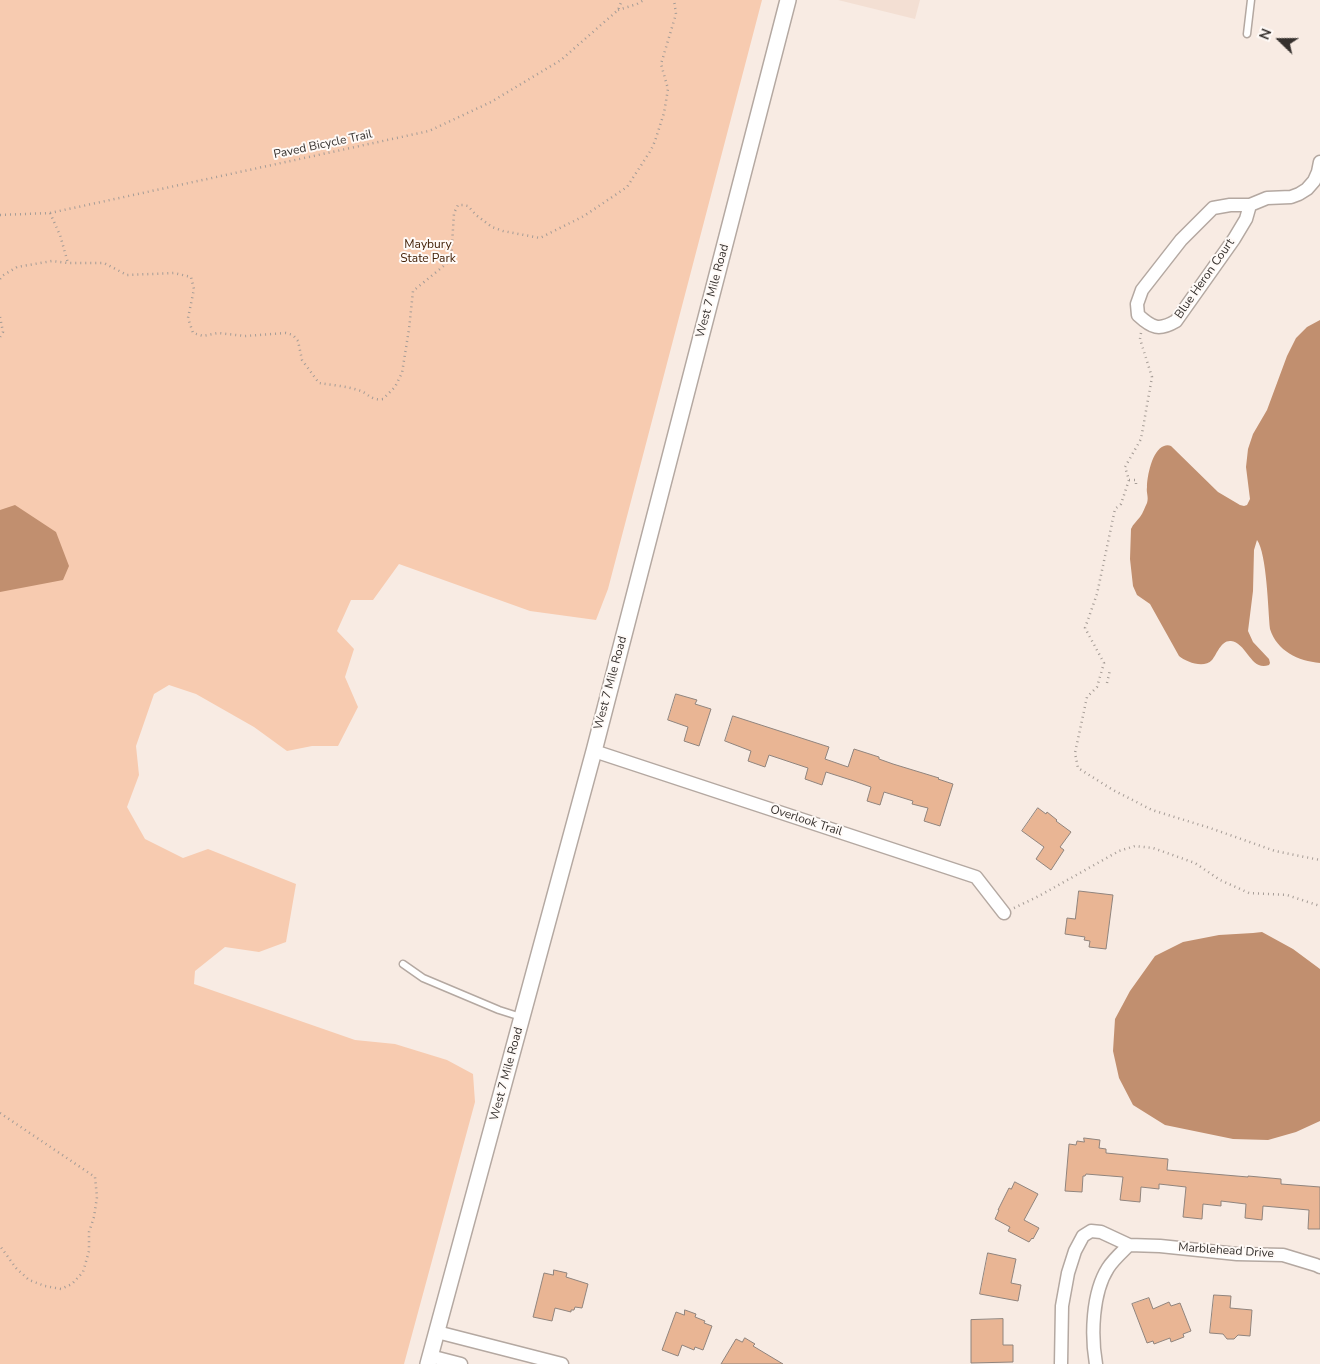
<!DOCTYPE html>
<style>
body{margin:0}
#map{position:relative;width:1320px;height:1364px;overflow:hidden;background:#f8ebe3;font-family:"Nunito Sans",sans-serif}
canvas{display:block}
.north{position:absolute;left:1255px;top:15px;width:50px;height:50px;-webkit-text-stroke:4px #fffaf7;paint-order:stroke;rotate:292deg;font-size:14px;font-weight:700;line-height:20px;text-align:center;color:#36312e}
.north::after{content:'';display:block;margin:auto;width:18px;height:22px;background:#36312e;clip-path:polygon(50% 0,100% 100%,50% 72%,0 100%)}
</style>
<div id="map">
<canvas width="1320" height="1364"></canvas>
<div class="north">N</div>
</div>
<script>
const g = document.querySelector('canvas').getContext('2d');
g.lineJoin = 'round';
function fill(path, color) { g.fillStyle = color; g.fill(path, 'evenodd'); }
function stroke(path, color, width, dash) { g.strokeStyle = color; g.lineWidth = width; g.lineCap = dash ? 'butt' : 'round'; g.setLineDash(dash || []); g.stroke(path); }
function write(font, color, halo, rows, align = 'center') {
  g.font = font + ' "Nunito Sans",sans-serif'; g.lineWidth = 4; g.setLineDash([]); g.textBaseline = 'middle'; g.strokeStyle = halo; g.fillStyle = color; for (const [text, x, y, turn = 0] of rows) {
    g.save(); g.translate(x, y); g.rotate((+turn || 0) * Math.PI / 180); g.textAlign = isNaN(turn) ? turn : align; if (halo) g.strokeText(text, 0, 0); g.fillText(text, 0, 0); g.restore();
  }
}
const built = new Path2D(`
 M838,0H920L915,19Z`);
const green = new Path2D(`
 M0,0H762L608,589L596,620L530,611L399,564L373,600H351L337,631L354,649L345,677L358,707L338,746H312L287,751L254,727L196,694L169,685L154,694L136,746L139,775L127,807L145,839L183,858L208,849L296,884L286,942L259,952L225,947L195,971L194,984L355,1040L395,1044L447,1060L473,1074L475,1102L404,1364H0Z`);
const water = new Path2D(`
 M1320,320V663C1298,661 1277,651 1270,629C1268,610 1267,554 1257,540L1254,550L1253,591L1248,631L1253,642L1269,659L1270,663L1269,665C1251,672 1247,643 1231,641C1221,640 1217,654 1212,660C1204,669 1186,662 1179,656L1150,604L1137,595L1133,586L1130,559L1131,529C1133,524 1137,521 1140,517C1143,513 1145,507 1147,503C1149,497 1146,493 1147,487C1147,477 1152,450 1164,446C1166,445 1169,445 1171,446L1218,492L1240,505L1244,506L1247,505L1250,499L1246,467L1248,449L1253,434L1267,410L1287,356L1296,338L1307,327Z
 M15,505L56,532L69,566L63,580L0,592V510Z
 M1262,932L1293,949L1320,969V1121L1296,1132L1268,1140L1233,1139L1165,1125L1133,1105L1119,1078L1113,1051L1115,1019L1130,991L1155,956L1183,942L1219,935L1253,933Z`);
const building = new Path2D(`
 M676,694L697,700L695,704L711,709L699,746L684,741L688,727L668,720Z
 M733,716L829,747L825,759L848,767L854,749L879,757V759L893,764L939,778L938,779L953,784L940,826L924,821L928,808L912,804L913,801L884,792L880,805L867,801L871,787L854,781L826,772L822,785L805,779L808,768L769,755L765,767L748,761L751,751L725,741Z
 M1038,808L1046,814L1047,812L1057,820L1056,821L1071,832L1060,847L1064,850L1051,870L1036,859L1044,847L1022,831Z
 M1079,891L1113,895L1106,949L1089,947L1090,941L1084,940L1085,937L1065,934L1067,918L1075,919Z
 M1084,1138L1100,1140L1099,1148L1106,1149V1153L1168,1159L1167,1170L1248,1177V1176L1281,1179V1184L1320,1187V1229H1308L1309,1210L1263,1206L1262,1220L1245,1218L1246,1204L1221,1201V1206L1203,1204L1202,1219L1183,1217L1186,1187L1159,1184V1189L1141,1187L1140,1202L1120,1200L1123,1177L1086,1174L1085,1176H1083L1082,1192L1065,1191L1069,1144L1076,1145L1077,1141L1084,1142Z
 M1015,1182L1038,1194L1024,1220L1039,1228L1033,1239L1032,1238L1029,1242L1008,1231L1010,1227L995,1219L999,1210H998L1009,1188L1011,1189Z
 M988,1253L1016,1259L1011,1283L1021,1285L1018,1301L980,1294Z
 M554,1270L567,1273L566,1277L588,1284L582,1308L575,1307L574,1310H571V1312L555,1308L552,1321L533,1317L544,1273L553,1275Z
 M1214,1295L1231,1296L1230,1308L1252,1310L1250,1336L1238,1335L1234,1339H1227L1223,1334L1210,1333Z
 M1149,1298L1153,1309L1169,1302L1171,1306L1180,1303L1191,1331L1183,1334L1184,1337L1171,1342L1170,1338L1154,1344L1153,1341L1147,1343L1132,1304Z
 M685,1310L696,1314L695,1317L705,1321L704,1323L712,1326L703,1350L695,1347L694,1350L682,1345L678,1356L662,1350L676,1312L684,1315Z
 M1003,1319V1345H1013V1362L971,1363V1320Z
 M745,1338L755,1344L753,1346L783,1364H721L736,1339L742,1342Z`);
const path = new Path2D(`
 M618,10L637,4L644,0
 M50,213L60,235L68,263
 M0,215L50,213L429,131L491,102L561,60L618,10L622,0
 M0,279L2,276L17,267L52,261L68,263H104L127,275L174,273L191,277L194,289L188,318L193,333L203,336L218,333L245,336L286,333L293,335L298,341L302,360L319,383C331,385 346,386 358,390C369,393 370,401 383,399L395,387L402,373L409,329L413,291L451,260L454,213L458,205H463L468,206L476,215L492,227L503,231L540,238L584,216L627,187L651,150L655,141L664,113L668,89L661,64L676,14L674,0
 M0,317L3,332L0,337
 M1141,333L1140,339L1152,377L1141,439L1125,467L1129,480L1121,504L1115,509L1097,594L1085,628L1104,663L1097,687L1087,697L1075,753L1078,768L1113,790L1152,810L1210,828L1275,851L1320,860
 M1129,480H1136V486
 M1107,683L1110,670
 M1014,908L1039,896L1119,851L1135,846L1153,848L1195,863L1220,880L1249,893L1287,895L1320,906
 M0,1113L95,1177L97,1197L94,1217L89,1232V1251L83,1272L72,1284L61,1289L45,1286L29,1280L16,1268L0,1246`);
const service = new Path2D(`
 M1247,34L1251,0
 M403,964L423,978L499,1010L521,1017`);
const minor = new Path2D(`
 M1250,205L1246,219L1234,239L1176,321C1159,331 1152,328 1138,315L1137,304L1142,290L1181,240L1213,208L1230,205H1250L1267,198L1291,197L1299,194L1307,189L1314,181L1318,172L1320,162
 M594,751L976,877L1004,913
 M437,1332L562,1364
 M430,1356L461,1364
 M1061,1364L1062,1306L1068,1273L1075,1251L1083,1236L1091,1231L1101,1232L1129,1245L1160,1246L1237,1254L1283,1255L1316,1265L1320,1267
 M1096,1364C1091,1336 1092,1293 1108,1268C1113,1260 1122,1252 1129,1245`);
const tertiary = new Path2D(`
 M428,1364L594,751L788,0`);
const streetNames = [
 ["Paved Bicycle Trail",323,145,-12],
 ["Blue Heron Court",1205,279,-55],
 ["West 7 Mile Road",713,291,-75],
 ["West 7 Mile Road",611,683,-75],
 ["Overlook Trail",806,821,18],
 ["West 7 Mile Road",507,1074,-75],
 ["Marblehead Drive",1226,1251,4]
];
const parkNames = [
 ["Maybury",428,245],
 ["State Park",428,259]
];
fill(built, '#f3dfd3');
fill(green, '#f7cbb0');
fill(water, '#c18f6f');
fill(building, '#e9b594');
stroke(building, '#90847d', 1);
stroke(service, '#b4a8a1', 9);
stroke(minor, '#b4a8a1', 15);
stroke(tertiary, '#b4a8a1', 18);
stroke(path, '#a59c96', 2.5, [1, 4]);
stroke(service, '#fff', 6);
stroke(minor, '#fff', 12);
stroke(tertiary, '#fff', 15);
write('12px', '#36312e', '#fffaf7', streetNames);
write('12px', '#45230a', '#fffaf7', parkNames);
</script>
